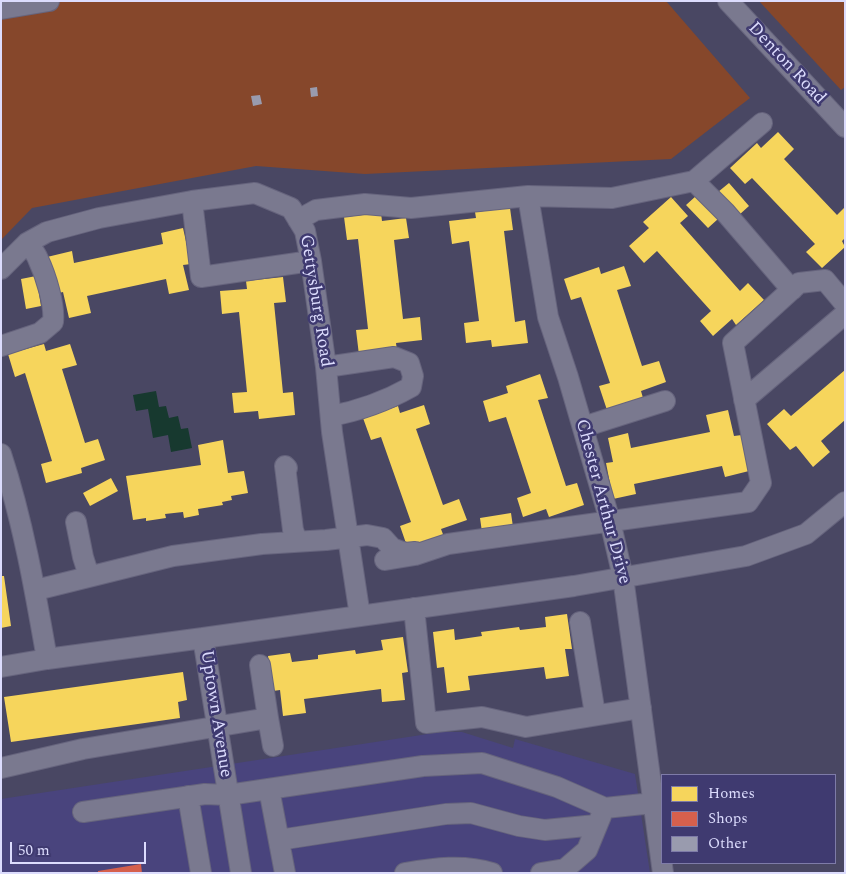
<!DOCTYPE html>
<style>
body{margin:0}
#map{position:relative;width:846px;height:874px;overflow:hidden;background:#494763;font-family:Spectral,serif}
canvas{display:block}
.frame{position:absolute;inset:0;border:2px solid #dcdcfd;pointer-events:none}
.legend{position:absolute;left:661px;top:774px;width:175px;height:90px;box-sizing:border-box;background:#3f3a70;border:1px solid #7e7ba8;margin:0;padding:6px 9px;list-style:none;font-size:15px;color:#dcdcfd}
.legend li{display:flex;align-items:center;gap:10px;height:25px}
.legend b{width:25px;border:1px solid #7e7ba8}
.scale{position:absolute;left:10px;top:842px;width:136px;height:22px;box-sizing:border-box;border:2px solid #dcdcfd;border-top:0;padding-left:6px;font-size:15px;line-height:18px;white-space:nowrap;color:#dcdcfd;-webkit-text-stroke:4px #3f3a70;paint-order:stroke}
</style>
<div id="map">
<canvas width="846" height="874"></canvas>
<div class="frame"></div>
<ul class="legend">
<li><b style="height:14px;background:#f6d55c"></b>Homes</li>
<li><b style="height:14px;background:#d6604d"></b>Shops</li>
<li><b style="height:14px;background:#999bae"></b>Other</li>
</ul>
<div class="scale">50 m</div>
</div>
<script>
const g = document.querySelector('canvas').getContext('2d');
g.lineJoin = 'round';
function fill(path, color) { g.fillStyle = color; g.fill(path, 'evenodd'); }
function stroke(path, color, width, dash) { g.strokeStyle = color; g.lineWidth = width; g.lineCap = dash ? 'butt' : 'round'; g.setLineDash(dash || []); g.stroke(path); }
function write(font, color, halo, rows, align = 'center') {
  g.font = font + ' Spectral,serif'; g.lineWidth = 5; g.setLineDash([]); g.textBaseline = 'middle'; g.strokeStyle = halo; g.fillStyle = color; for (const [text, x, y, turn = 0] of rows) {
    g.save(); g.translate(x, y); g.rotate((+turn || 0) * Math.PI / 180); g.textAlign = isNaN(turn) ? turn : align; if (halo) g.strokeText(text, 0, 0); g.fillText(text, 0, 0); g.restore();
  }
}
const built = new Path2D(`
 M441,732H462L513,748L515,739L635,774L650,873H1V799Z`);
const green = new Path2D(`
 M1,1H666L750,98L671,159L365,174L256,166L32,208L1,240Z
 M759,1H845V87L841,90Z`);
const water = new Path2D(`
 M156,391L159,407L166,406L169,418L178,416L181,429L188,428L192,448L171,452L168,435L153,438L148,409L136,411L133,395Z`);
const homes = new Path2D(`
 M778,132L794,149L784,159L837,215L845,207V238L842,241L845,247L822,268L806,252L815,244L752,178L745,184L730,168L757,143L761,148Z
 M729,183L749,206L739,215L718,192Z
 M696,196L718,219L708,228L686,205Z
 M671,197L688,216L680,223L740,291L748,283L764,300L736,325L732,319L713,336L700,321L711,311L657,251L644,263L629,246L649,228L643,222Z
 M510,208L513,230L504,231L515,322L525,320L528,343L492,347L491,340L466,343L464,323L479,321L469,241L452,244L449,221L476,218L475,212Z
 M381,213L382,221L406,218L409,238L394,240L403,319L420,317L422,340L396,343L397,351L359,355L356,330L368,329L358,239L347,240L344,217Z
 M183,228L191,264L183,265L189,290L169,294L166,279L87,296L91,313L69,318L63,292L55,294L47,257L72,251L74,263L163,244L161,233Z
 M624,266L631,286L617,290L642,366L659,361L666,382L641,391L643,398L607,410L599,386L610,383L581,297L571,300L564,279L599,267L601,274Z
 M36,276L41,306L26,309L21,279Z
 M283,277L286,302L274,303L283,393L293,392L295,415L259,419L258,411L234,413L232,393L247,392L239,312L222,314L220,291L247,289L246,281Z
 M44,344L46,351L70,344L77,365L62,369L85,443L98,439L105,460L81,468L82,473L46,483L41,464L52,461L25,373L15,377L8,354Z
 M845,370V420L821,441L830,452L813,467L796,446L790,450L767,424L784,409L791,416Z
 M540,374L548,398L538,400L566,486L577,483L584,505L549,517L546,509L523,517L517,498L531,493L506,417L489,422L483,401L508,393L506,386Z
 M424,405L430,424L416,429L443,505L459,499L467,520L441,529L444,537L408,549L400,526L411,522L381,437L371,440L363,418L398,406L400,413Z
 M728,410L734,436L742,435L749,471L725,477L722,466L634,484L636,494L613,499L606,463L613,462L608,438L628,433L631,448L710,432L706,415Z
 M223,440L228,473L244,471L248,493L231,496L232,500L222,502L223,505L198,509L199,515L184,518L183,512L165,514L166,518L146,521V518L133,520L126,476L201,465L198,445Z
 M111,478L118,491L90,506L83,493Z
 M511,513L513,527L482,532L480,518Z
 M1,576H4L11,626L1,628Z
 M567,614L572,649H565L569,676L546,679L544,667L468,676L470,690L447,693L444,667L437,668L433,632L454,629L455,640L482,636L481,632L519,627L520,630L546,627L545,617Z
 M403,637L408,672L402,673L405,700L382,702L381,689L304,699L306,713L283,716L280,690L273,691L268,656L290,653L292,662L318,659V655L355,650L356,654L383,650L381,640Z
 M183,672L187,700L178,702L180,718L11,742L4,697Z`);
const shops = new Path2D(`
 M141,864L142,873H98V871Z`);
const building = new Path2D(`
 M317,87L318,96L311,97L310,88Z
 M260,95L262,104L253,106L251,96Z`);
const minor = new Path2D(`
 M728,1L845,127
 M1,9L49,1
 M694,181L725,212L792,290
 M528,196L548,317L568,377L610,521L623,577L663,873
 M192,201L201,277L311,261
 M298,220L316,210L365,204L411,208L528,196L612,198L694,181L762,123
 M1,269L27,243L47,232L99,218L192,201L255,193L291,208L305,231L311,261L326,367L332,432L360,616
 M1,346L40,333L53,322C55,305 46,276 38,259C36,253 31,248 27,243
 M326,367L394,357L409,363L413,376L411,387C386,401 358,411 331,416
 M744,400L845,314
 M583,427L665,401
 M1,454C23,521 35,590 47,659
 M287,468L285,466L293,530L297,541
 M76,522L83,557L89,576
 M385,560L415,555L448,544L748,502L761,483L733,343L799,283L825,280L845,304
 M36,590L173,556L262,544L326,540L367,535L383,538L392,548L405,553L415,552
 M414,608L426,723L482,717L526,727L641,708
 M580,622L595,714
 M203,638L574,586L746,556L806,534L845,502
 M1,667L47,659L203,638L241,873
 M268,718L273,746
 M1,768L83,749L268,718L260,665
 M269,789L285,873
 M188,796L201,873
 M83,812L205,794L228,795L423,766L482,763L557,787L605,808L653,803
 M279,840L446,814L471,813L519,826L545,830L596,825
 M405,873C434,868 464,864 492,873
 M541,873L565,869L587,850L601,816`);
const streetNames = [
 ["Denton Road",786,64,47],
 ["Gettysburg Road",315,301,81],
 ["Chester Arthur Drive",602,502,75],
 ["Uptown Avenue",215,714,81]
];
fill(built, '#49447d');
fill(green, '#86472b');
fill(water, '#17392f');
fill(homes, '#f6d55c');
fill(shops, '#d6604d');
fill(building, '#999bae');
stroke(minor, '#66647d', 22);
stroke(minor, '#7a798f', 20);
write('18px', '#dcdcfd', '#3f3a70', streetNames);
</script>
